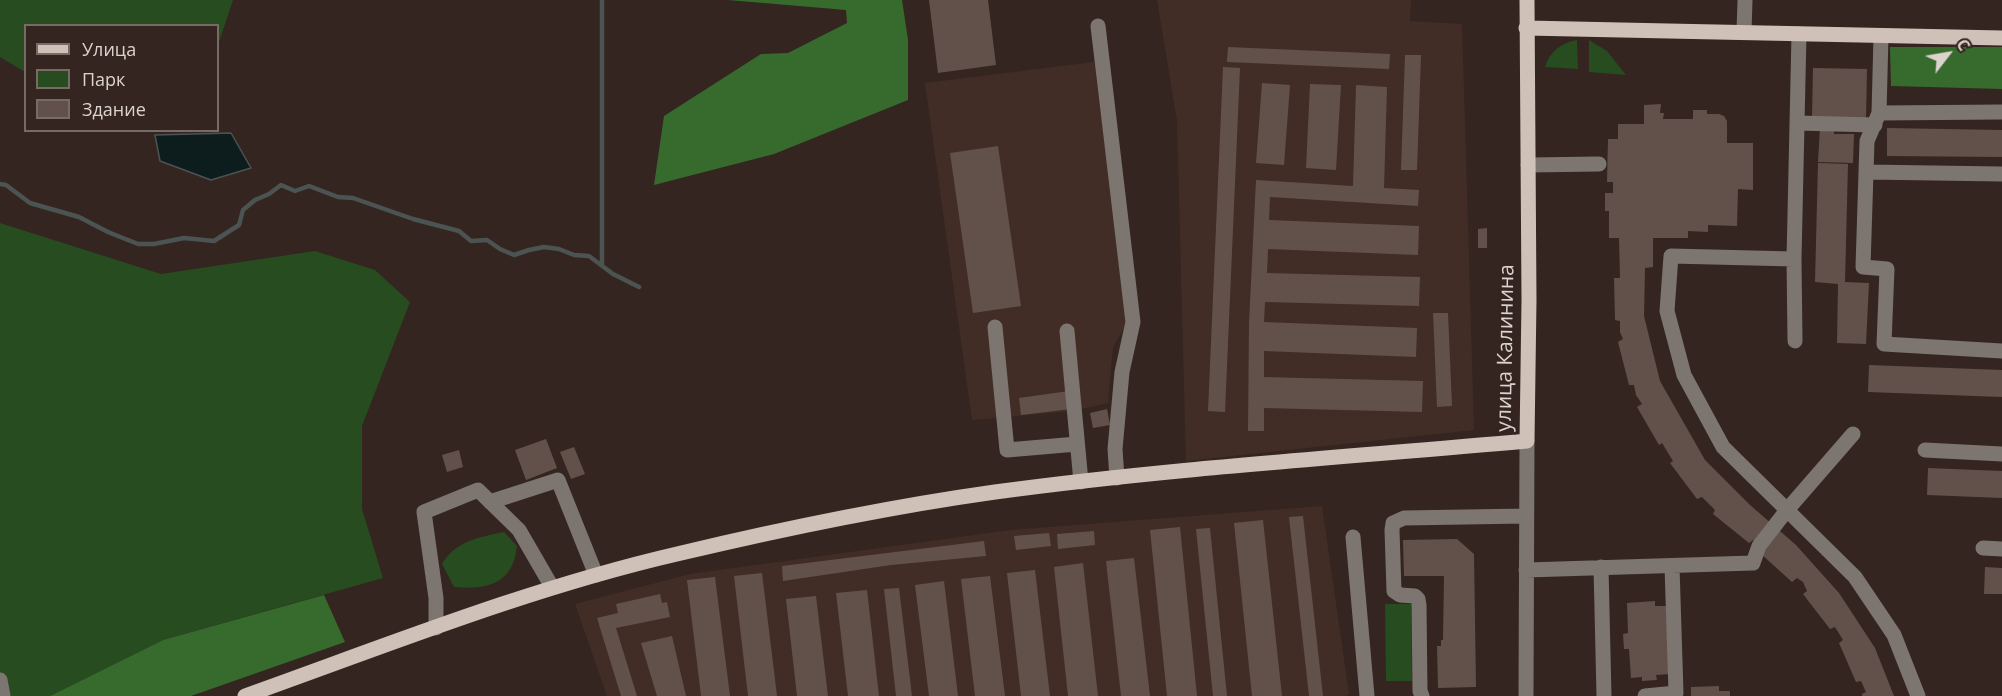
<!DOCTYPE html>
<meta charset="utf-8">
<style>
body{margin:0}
#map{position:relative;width:2002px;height:696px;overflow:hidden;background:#342520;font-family:"Open Sans",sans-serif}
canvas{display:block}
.legend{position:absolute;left:24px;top:24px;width:195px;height:108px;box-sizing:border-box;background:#342520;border:2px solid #776b66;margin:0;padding:8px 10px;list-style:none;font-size:18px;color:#dcd3cf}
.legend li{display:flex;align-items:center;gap:12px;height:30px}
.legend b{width:30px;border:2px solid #776b66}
.north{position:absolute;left:1918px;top:24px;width:60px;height:60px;-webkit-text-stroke:4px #342520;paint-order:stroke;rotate:59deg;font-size:16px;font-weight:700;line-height:24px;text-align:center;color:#dcd3cf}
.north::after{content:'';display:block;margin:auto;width:21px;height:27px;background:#dcd3cf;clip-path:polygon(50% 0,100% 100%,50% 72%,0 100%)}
</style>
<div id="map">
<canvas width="2002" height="696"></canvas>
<ul class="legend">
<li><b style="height:8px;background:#cfc1b8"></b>Улица</li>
<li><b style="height:16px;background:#264c20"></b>Парк</li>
<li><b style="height:16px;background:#62514b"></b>Здание</li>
</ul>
<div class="north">С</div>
</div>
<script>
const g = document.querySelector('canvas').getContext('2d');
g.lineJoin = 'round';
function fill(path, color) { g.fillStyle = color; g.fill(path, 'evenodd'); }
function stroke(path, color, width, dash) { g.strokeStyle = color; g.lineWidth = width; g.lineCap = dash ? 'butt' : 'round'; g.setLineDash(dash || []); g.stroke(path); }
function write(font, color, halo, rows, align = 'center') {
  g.font = font + ' "Open Sans",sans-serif'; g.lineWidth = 5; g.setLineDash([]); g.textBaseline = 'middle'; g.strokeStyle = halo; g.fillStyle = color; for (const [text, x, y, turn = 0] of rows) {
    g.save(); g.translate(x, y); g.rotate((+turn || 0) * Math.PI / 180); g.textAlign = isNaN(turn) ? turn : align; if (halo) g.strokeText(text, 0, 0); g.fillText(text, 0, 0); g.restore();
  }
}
const built = new Path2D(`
 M1157,0H1411L1410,21L1462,24L1474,430L1186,461L1177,121Z
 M1094,62L1128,321L1113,347L1108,403L1073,411L972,420L925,83Z
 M1322,506L1349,694L1345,696H607L575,604L690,574L1011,530Z`);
const green = new Path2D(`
 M0,0H233L218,45V26H26L25,72L0,57Z
 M1577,40L1578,69L1545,67C1550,51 1561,43 1577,40Z
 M1589,40L1607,51L1626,75L1589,72Z
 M0,223L161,274L315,251L375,270L410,302L362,426V509L383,578L163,640L50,696H0Z
 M504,532L517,546C513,584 488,590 454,587L442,564C455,541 480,537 504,532Z
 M1385,604H1411L1412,681H1386Z`);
const forest = new Path2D(`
 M728,0H902L908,40V100L774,154L654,185L664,116L761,54L788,53L847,23L846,10Z
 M1890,47H2002V89L1891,86Z
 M324,595L345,642L191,696H50L163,640Z`);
const water = new Path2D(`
 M231,133L251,168L211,180L160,161L155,135Z`);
const stream = new Path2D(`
 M0,184L6,185L30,203L79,217L108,232L138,244H154L184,238L214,241L239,225L243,210L255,200L269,194L281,185L295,191L309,186L338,197L353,198L413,219L459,231L471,241L487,240L500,249L514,255L529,250L544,247L559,249L574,255L589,256L613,274L639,287
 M602,264V0`);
const building = new Path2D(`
 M929,0H988L996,65L938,73Z
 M1228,47L1390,54L1389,69L1227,62Z
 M1405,55H1421L1417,170H1401Z
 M1223,67L1240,68L1225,412L1208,411Z
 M1813,68L1867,69L1866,119L1812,117Z
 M1262,83L1290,85L1284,165L1256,163Z
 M1310,84L1341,85L1336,170L1306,168Z
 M1356,85L1387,87L1384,188L1419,190L1418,206L1270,197L1269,220L1419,226L1418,255L1268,249L1267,273L1420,277L1419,306L1265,302L1264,322L1417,328L1416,357L1264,351V377L1423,381L1422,412L1264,408V431H1248L1249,323L1256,180L1353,186Z
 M1661,104L1660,113H1664L1663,119H1693V110H1707V114H1719L1724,116L1727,121V143H1753V190L1738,189L1737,226L1708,225V232L1688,231V238H1653V267L1645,268L1644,316L1660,381L1705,460L1750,505L1796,545L1839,593L1875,648L1894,696H1862V694L1866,692L1861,681L1856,682L1839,643L1843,640L1835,627L1830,629L1803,594L1807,591L1803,582L1797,578L1792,582L1760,553L1763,550L1753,540L1749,543L1713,514L1715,510L1702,497L1697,499L1670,463L1673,461L1662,443L1659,445L1637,407L1642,404L1636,395L1634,385H1629L1618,342L1623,339L1620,332V321L1615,320L1614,278H1620L1619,238H1609V211H1605V193H1613V182H1607L1608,139H1618V124H1644V105Z
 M1820,127H1834V134H1854L1853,163L1818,162Z
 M1887,128L2002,130V157L1887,156Z
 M998,146L1021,306L973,313L950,153Z
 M1818,163L1848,164L1845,282L1869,283L1866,344L1837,343L1838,284L1815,282Z
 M1487,228V248H1478V229Z
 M1433,313H1448L1452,406L1437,407Z
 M1869,365L2002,370V397L1868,392Z
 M1069,391L1071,409L1021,415L1019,398Z
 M1107,409L1110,425L1093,428L1090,413Z
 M546,439L557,468L526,480L515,450Z
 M574,447L585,474L571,479L560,452Z
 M459,450L463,467L447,472L442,455Z
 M1928,468L2002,471V498L1927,495Z
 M1303,516L1323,696H1309L1289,517Z
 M1263,520L1282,696H1252L1234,523Z
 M1180,527L1197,696H1167L1150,530Z
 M1210,528L1227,696H1213L1196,529Z
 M1094,531L1095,545L1058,549L1057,534Z
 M1049,533L1051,546L1016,550L1014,536Z
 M1457,539L1474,554L1476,687L1438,688L1437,646H1441V640H1443L1444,576H1404L1403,540Z
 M984,541L986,556L891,565L783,581L782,566Z
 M1134,558L1150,696H1121L1106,561Z
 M1083,563L1098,696H1068L1054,567Z
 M1985,567L2002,568V594H1984Z
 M1035,570L1050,696H1021L1007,573Z
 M762,573L777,696H748L734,576Z
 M990,576L1005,696H975L961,579Z
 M715,577L730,696H701L687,580Z
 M944,581L958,696H929L915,585Z
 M899,588L912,696H896L884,589Z
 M867,590L879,696H848L836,593Z
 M660,594L662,603L667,602L670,617L616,628L637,696H621L597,618L618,613L616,604Z
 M816,596L828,696H797L786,599Z
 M1655,601V606H1666L1670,674L1656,675L1657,680L1642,681V677L1631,678L1629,649H1624L1623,634L1628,633L1627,603Z
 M672,636L686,696H657L641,643Z
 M1719,686V691H1730V696H1691V687Z`);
const minor = new Path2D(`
 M1098,26L1133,322L1122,372L1115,449L1117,478
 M1744,32L1745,0
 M1881,36L1879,113L1867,141L1863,267L1887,269L1884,344L2002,351
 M1879,113L2002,112
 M1797,123L1875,125
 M1528,165L1599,164
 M1866,172L2002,174
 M1794,259L1671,256L1667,311L1684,375L1723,447L1855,577L1894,635L1918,696
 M995,327L1007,450L1077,444
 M1067,331L1081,482
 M1795,341L1794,259L1799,34
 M1925,450L2002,454
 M490,502L558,480L596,575
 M1353,537L1367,696
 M1983,548L2002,549
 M1672,566L1676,693L1674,696
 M1601,567L1604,696
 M1526,570L1753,563L1759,546L1787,510L1853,434
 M436,628V598L424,512L478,490L519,530L552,587
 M0,680L3,696
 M1422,696L1420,691L1419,605L1418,599L1415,596L1400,595L1394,591L1392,530L1393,523L1404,518L1526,516
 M1526,696L1527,441
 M1645,696L1676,693`);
const major = new Path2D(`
 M1526,28L2002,38
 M245,696C388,645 530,588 677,554C782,529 888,507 995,492C1171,468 1349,457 1527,441L1529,300L1527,0`);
const streetNames = [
 ["улица Калинина",1506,348,-89]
];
fill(built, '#412d25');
fill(green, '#264c20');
fill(forest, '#376b2e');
fill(water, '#0d1d1d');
stroke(water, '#4b5452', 1.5);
stroke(stream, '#4b5452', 4.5);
fill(building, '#62514b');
stroke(minor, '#7c7570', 15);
stroke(major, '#cfc1b8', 15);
write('21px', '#dcd3cf', '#342520', streetNames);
</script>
